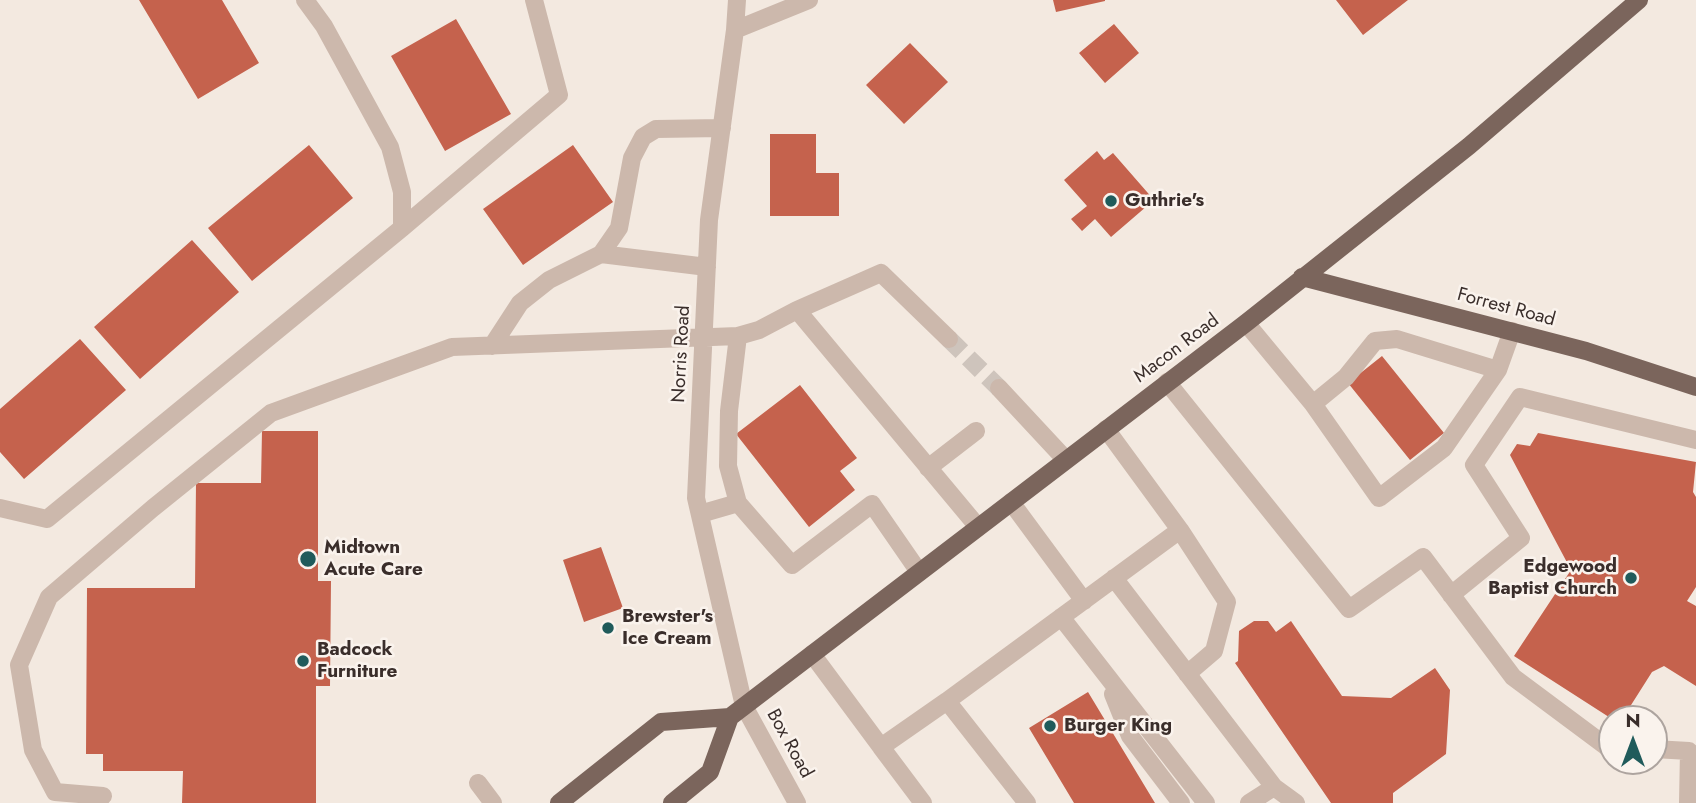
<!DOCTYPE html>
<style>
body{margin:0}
#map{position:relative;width:1696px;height:803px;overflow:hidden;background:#f3e9e0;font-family:Jost,sans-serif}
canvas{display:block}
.north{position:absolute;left:1598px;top:705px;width:70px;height:70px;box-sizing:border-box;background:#faf3ed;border:2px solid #ada49f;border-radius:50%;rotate:0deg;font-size:19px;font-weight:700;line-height:28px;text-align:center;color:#3a2e2b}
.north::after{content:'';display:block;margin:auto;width:24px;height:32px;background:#205b5b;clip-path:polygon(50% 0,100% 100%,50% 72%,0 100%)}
</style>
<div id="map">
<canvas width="1696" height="803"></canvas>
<div class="north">N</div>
</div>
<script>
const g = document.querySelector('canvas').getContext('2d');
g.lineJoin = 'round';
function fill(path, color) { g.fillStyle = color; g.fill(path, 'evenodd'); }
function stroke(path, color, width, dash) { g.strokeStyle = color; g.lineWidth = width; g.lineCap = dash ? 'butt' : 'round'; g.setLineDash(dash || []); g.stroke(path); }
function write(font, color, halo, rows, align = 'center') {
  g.font = font + ' Jost,sans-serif'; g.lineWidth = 5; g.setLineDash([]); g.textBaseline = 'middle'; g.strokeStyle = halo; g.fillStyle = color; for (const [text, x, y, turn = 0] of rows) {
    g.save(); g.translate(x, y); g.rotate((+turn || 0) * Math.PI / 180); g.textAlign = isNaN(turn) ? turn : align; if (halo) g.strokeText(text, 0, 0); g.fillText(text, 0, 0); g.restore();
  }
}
const building = new Path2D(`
 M139,0H222L259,63L198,99Z
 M1053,0H1105V1L1056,12Z
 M1336,0H1408L1363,35Z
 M456,19L511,114L445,151L391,56Z
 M1114,24L1139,53L1105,83L1079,53Z
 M910,43L948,82L904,124L866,85Z
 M770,134H816V173H839V216H770Z
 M309,145L353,198L252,281L208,228Z
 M573,145L613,202L523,265L483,209Z
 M1097,151L1104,160L1113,153L1154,200L1111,237L1095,219L1082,231L1071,219L1087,206L1064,180Z
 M192,240L239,292L140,379L94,327Z
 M80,339L126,390L24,479L0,452V409Z
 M1382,356L1444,433L1410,460L1348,383Z
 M800,385L857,458L840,471L855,490L809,527L736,434Z
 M262,431H318V581H331L330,686H316V803H182L183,771H103V754H86L87,588H195L196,483H261Z
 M1538,433L1696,462L1693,492L1696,497V587L1687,601L1696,606V686L1664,666L1652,672L1626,713L1612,719L1514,656L1571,570L1510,455L1517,444L1530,446Z
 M601,547L623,608L584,622L563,560Z
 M1254,621H1268L1276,632L1291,621L1342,696L1391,698L1435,668L1450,690L1446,754L1393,793V803H1331L1235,663L1238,661L1239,631Z
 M1088,692L1155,803H1074L1029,728Z`);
const minorTunnel = new Path2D(`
 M949,339L999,388`);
const minor = new Path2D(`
 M305,0L324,26L390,147L402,192V228
 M737,0L735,30L709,220L696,498L744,706L797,803
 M735,30L809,0
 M601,254L707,267
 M797,310L978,527
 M1246,323L1313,404L1379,498L1444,448L1498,370
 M738,336L729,411L728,466L738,503L792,565L872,504L919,572
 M492,346L520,303L549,280L601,254L619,228L632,158L643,137L656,129L722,128
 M1167,382L1349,609L1423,557L1513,677L1607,747H1612
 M999,388L1066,460
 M1313,404L1346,377L1375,341L1397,339L1498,370L1512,331
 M1106,429L1180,530L1227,602L1214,651L1187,674
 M928,468L976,431
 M1011,502L1084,601
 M0,508L47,519L402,228L559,95L534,0
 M700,514L738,503
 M1114,578L1274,787L1249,803
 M1451,595L1521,538L1474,465L1520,397L1696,440
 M1061,617L1206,803
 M812,654L881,747L947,701
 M1113,694L1130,736L1181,803
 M881,747L923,803
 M1654,749L1689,751L1688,803
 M478,783L493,803
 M1274,787L1296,803
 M103,796L55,792L33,750L19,665L49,597L153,508L271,413L452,347L738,336L759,330L797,310L881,273L949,339
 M1027,803L947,701L1180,530`);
const major = new Path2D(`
 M1302,277L1586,351L1696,387
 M559,803L661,722L730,717
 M672,803L710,772L730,717L1246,323L1469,146L1639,0`);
const markers = [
 [1111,201,7,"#205b5b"],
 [308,559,9,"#205b5b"],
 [1631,578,7,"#205b5b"],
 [608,628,7,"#205b5b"],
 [303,661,7,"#205b5b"],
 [1050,726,7,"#205b5b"]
];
const poiNames = [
 ["Guthrie's",1125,201],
 ["Midtown",324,548],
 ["Acute Care",324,570],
 ["Edgewood",1617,567,"right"],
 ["Baptist Church",1617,589,"right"],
 ["Brewster's",622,617],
 ["Ice Cream",622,639],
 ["Badcock",317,650],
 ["Furniture",317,672],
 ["Burger King",1064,726]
];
const streetNames = [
 ["Forrest Road",1506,308,15],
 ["Macon Road",1177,349,-37],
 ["Norris Road",682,354,-87],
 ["Box Road",789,744,61]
];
fill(building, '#c5624d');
stroke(minorTunnel, '#cec4bc', 18, [18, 9]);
stroke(minor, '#ccb8ac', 18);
stroke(major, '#7b655c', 18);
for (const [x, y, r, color] of markers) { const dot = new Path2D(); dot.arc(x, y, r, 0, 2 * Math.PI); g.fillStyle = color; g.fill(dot); stroke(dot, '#faf3ed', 2.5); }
write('bold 19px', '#3a2e2b', '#faf3ed', poiNames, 'left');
write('19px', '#3a2e2b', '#faf3ed', streetNames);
</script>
